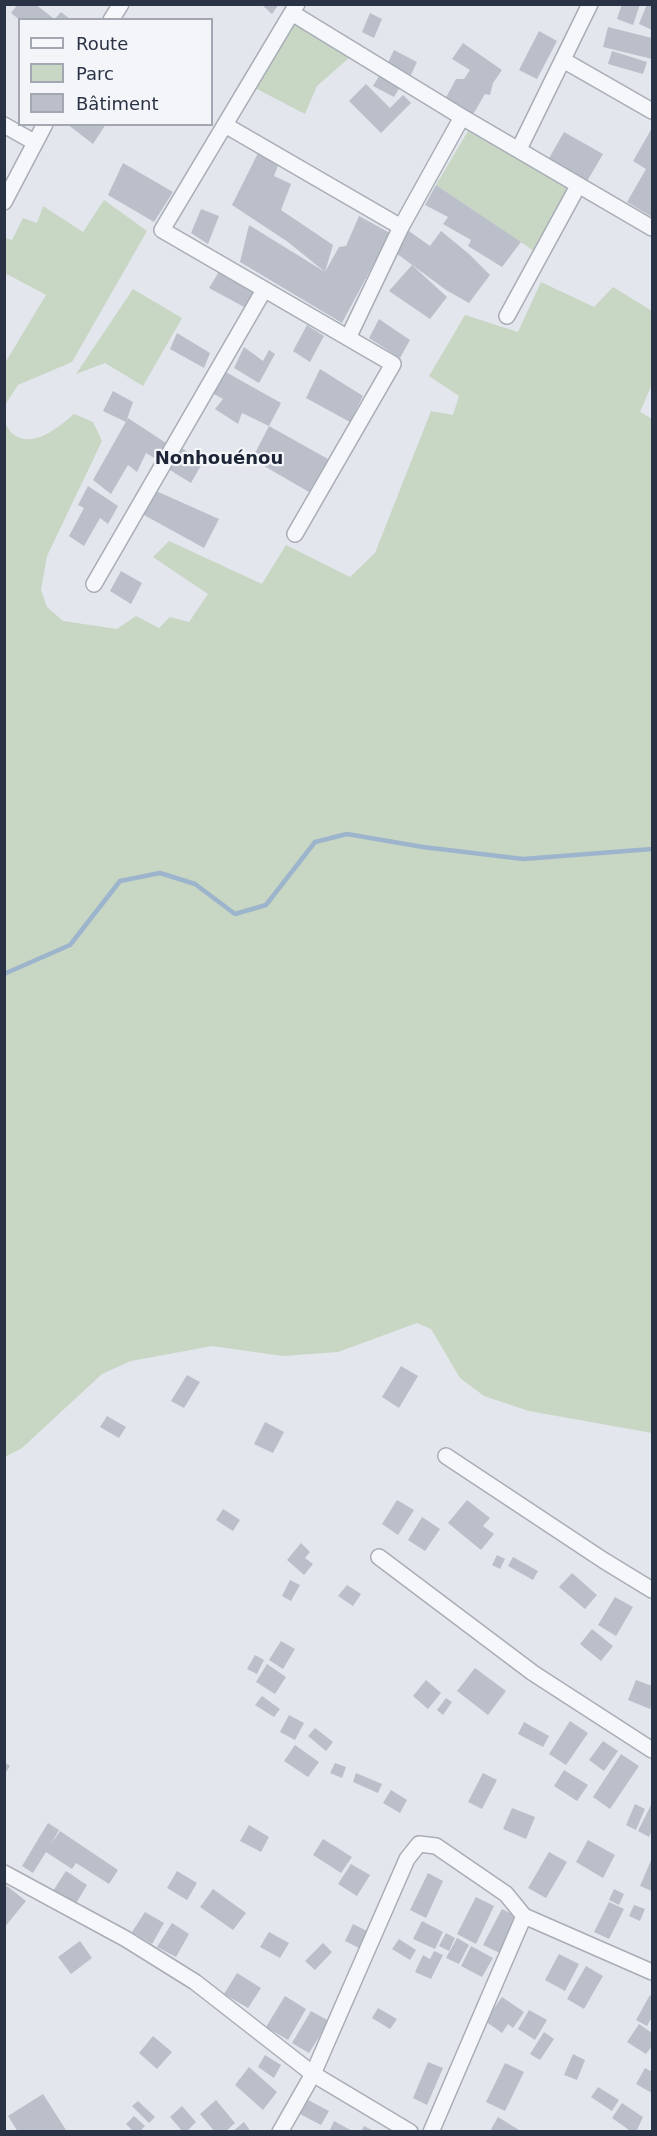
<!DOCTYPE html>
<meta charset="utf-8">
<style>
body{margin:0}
#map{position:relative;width:657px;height:2136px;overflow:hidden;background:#e3e6ec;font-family:"DejaVu Sans",sans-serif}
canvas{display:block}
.frame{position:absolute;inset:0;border:6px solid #2a3345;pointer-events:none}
.legend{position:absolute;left:18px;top:18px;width:195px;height:108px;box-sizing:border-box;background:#f3f5f9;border:2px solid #a3a7b1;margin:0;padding:8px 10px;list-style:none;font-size:18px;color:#2a3345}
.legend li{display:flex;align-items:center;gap:12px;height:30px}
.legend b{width:30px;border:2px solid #a3a7b1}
</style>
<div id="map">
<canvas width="657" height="2136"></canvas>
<div class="frame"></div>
<ul class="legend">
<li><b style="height:8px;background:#f6f7fa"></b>Route</li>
<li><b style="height:16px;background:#c8d6c4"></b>Parc</li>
<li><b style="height:16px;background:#babfca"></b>Bâtiment</li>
</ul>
</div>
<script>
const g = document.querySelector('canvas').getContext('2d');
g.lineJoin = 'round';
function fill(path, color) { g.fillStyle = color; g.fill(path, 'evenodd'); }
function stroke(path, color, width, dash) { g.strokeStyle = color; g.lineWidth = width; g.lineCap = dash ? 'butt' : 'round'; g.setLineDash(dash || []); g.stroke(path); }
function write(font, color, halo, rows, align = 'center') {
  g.font = font + ' "DejaVu Sans",sans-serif'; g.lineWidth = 4.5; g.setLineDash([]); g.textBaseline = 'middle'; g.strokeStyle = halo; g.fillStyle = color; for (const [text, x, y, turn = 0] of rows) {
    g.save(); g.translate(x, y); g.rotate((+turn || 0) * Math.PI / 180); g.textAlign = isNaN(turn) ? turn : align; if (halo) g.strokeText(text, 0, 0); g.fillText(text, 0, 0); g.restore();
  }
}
const green = new Path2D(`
 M292,13L350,57L317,86L305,114L255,88Z
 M468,131L568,187L534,251L436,185Z
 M104,200L147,231L72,362L18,385L5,405V417V363L46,295L5,273V238L12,240L23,218L37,223L43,206L83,232Z
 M541,282L594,307L613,287L652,311V384L640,412L652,419V1433L529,1411L484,1396L460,1378L431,1329L417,1323L338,1352L283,1356L212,1346L131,1361L102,1374L22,1448L5,1457V423C7,426 10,432 13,434C33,450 60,426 74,414L93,422L102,441L47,556L41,590L47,607L63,621L117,629L136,616L159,628L170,617L189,622L208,594L153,557L169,541L262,584L286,545L350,577L375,553L431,411L453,415L459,396L429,376L465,315L518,332Z
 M133,289L182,318L143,386L105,363L76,374Z`);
const stream = new Path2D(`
 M4,974L70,945L120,881L160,873L195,884L235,914L266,905L315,842L347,834L423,847L523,859L652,849`);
const building = new Path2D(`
 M18,4H35L53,18L51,20H20L11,13Z
 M261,4H279L272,14Z
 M622,4H640L633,25L617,19Z
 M647,4L652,6V30L639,24Z
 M61,12L71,20H54Z
 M370,13L382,19L374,38L362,32Z
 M608,27L652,38V59L603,47Z
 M539,31L557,41L537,79L519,70Z
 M463,43L502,70L493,83L490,95L485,94L471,118L443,103L456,79H464L470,70L452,59Z
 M394,50L417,62L410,77L387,65Z
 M612,51L647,62L643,74L608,64Z
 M379,76L400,87L394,97L373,86Z
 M366,84L390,108L403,95L411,103L381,133L349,101Z
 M67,124H106L93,144Z
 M652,128V217L627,202L646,169L633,161Z
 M564,132L603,154L586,183L548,160Z
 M258,153L279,163L274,176L291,184L281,210L333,245L325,272L339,247L346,246L359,216L390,233L342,323L240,262L249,225L325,272L288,242L232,205Z
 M123,163L173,192L154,222L108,195Z
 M436,185L521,242L502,267L468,246L471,240L443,224L448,217L425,205Z
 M201,209L219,216L208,244L191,233Z
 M409,231L430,246L441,231L469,254L490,275L469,303L446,290L396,253Z
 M223,265L260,287L246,308L209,288Z
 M412,265L447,297L430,319L389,291Z
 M379,319L410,340L400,358L369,338Z
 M307,325L324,336L310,362L293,351Z
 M177,333L210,353L204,368L170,349Z
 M244,347L263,361L269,350L275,354L259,383L234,368Z
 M320,369L363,396L350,422L306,398Z
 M224,371L281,403L269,426L242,413L238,424L215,409L223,399L212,393Z
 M113,391L133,402L126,422L103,411Z
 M128,418L166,443L156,459L146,453L137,472L128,465L111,494L93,480Z
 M269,426L328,459L309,492L252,459Z
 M180,447L203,462L191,483L170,470Z
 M88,486L118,506L108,524L100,518L84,546L69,536L84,508L78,505Z
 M156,491L219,519L204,548L144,515Z
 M121,571L142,583L131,604L110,591Z
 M401,1366L418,1376L399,1408L382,1397Z
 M187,1375L200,1382L184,1408L171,1401Z
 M107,1416L126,1427L119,1438L100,1427Z
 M265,1422L284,1432L273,1453L254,1444Z
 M397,1500L414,1510L398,1535L382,1524Z
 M467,1500L490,1518L483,1526L494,1534L481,1550L448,1523Z
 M223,1509L240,1520L233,1531L216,1520Z
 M422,1517L440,1529L425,1551L408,1540Z
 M301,1543L310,1552L305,1558L313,1564L304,1575L287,1560Z
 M497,1555L505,1559L500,1569L492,1565Z
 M513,1557L538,1571L533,1580L508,1566Z
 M572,1573L597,1595L585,1609L559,1587Z
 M290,1580L300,1585L291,1601L282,1596Z
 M347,1585L361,1594L353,1606L338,1596Z
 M615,1597L633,1607L616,1636L598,1625Z
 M592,1629L613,1646L601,1661L580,1644Z
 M281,1641L295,1649L283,1669L269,1660Z
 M255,1655L264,1660L257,1674L247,1669Z
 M267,1664L286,1677L275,1694L256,1682Z
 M475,1668L506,1691L488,1715L457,1691Z
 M426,1680L441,1693L428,1709L413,1696Z
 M636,1680L652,1686V1703L650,1709L628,1700Z
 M262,1696L280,1709L274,1717L255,1705Z
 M446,1698L452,1702L443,1715L437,1710Z
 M289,1715L304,1723L295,1740L280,1732Z
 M570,1721L588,1733L566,1765L549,1754Z
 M524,1722L549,1736L543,1747L518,1734Z
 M315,1728L333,1742L326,1751L308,1736Z
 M603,1741L618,1751L604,1771L589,1760Z
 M295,1745L319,1762L308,1777L284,1761Z
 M621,1754L639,1766L610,1809L593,1797Z
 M4,1762L10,1766L4,1775Z
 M335,1763L346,1767L342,1778L330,1773Z
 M564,1770L588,1785L577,1801L554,1786Z
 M356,1773L382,1784L378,1793L353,1782Z
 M483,1773L497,1780L482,1809L468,1802Z
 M391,1790L407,1800L400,1813L383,1803Z
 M635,1804L645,1809L636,1830L626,1825Z
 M651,1805L652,1806V1830L649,1837L638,1831Z
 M512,1808L535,1817L526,1839L503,1829Z
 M48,1823L59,1830L51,1844L60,1831L118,1870L109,1884L76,1863L72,1869L46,1852L33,1873L22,1866Z
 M249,1825L269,1837L261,1852L240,1841Z
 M323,1839L352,1857L341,1873L313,1855Z
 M588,1840L615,1855L603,1878L576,1862Z
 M549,1852L567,1862L546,1898L528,1888Z
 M652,1858V1891L640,1886Z
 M351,1864L370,1875L357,1896L338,1884Z
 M66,1871L87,1885L75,1905L53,1891Z
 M177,1871L197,1883L187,1900L167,1888Z
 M428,1873L443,1881L426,1918L410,1910Z
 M7,1886L26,1901L4,1928V1889Z
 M213,1889L246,1913L233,1930L200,1907Z
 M614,1889L624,1894L619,1905L609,1900Z
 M476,1897L494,1906L476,1944L457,1934Z
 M609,1902L624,1909L609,1939L594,1932Z
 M634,1905L645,1909L640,1921L629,1916Z
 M502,1909L512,1914L516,1927L502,1954L483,1945Z
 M145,1912L164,1923L152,1944L132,1932Z
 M422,1921L443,1932L435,1949L413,1939Z
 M172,1923L189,1934L176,1957L157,1947Z
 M353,1924L369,1932L361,1949L345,1941Z
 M269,1932L289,1943L280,1958L260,1947Z
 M446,1933L455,1938L449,1951L439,1946Z
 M457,1938L469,1945L459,1964L446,1958Z
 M399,1939L416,1950L410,1960L392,1949Z
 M80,1941L92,1958L71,1974L58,1957Z
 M323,1943L332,1952L315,1970L305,1961Z
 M471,1946L493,1958L482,1977L461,1966Z
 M434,1951L443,1955L431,1979L415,1972L423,1955L430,1959Z
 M559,1954L579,1964L565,1991L545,1980Z
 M586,1966L603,1976L584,2009L567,1999Z
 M237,1973L261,1988L248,2008L224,1994Z
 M650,1995L652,1997V2017L647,2026L636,2020Z
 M285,1996L306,2009L288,2040L266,2027Z
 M502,1997L524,2012L513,2028L508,2024L502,2033L485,2021Z
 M378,2008L397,2019L390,2029L372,2018Z
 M529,2010L547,2020L535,2040L518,2029Z
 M311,2011L329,2021L309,2053L292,2043Z
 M639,2024L652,2033V2046L646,2054L627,2042Z
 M544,2032L554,2039L540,2060L530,2054Z
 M153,2036L172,2052L157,2069L139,2053Z
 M573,2054L585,2060L577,2080L564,2075Z
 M265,2055L281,2065L274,2078L258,2067Z
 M428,2062L443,2068L427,2105L413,2098Z
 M505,2063L524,2072L505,2111L486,2102Z
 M249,2067L277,2092L263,2110L235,2085Z
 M645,2068L652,2072V2093L636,2084Z
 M598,2087L619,2100L612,2111L591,2097Z
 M43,2094L66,2130L18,2132L8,2116Z
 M306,2099L329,2111L321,2125L298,2113Z
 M216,2100L235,2123L225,2132H215L200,2114Z
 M138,2101L155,2117L149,2123L132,2106Z
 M622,2103L643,2117L636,2132H632L612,2118Z
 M182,2106L196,2122L186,2132H183L170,2117Z
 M134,2116L145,2126L139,2132H134L126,2124Z
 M498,2117L522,2132H495L491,2129Z
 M334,2121L354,2132H329Z
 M244,2122L251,2132H232Z
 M364,2126L376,2132H361Z`);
const minor = new Path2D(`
 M292,13L462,117L652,228
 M111,20L121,4
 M563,60L652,111
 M4,125L34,142
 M225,125L401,227
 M519,149L590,4
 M4,202L45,124
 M507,316L578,186
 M348,338L401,227L462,117
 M295,534L393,364L162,230L297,4
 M94,584L264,290
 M446,1456L603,1560L652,1590
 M379,1557L533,1673L652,1750
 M4,1873L126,1939L195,1982L313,2074L410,2132
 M280,2132L313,2074L407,1859L419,1844L436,1846L506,1894L524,1916L652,1972
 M431,2132L524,1916`);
const quarterNames = [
 ["Nonhouénou",219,459]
];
fill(green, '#c8d6c4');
stroke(stream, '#9db4cd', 4.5);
fill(building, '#babfca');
stroke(minor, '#a8adb7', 18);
stroke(minor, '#f6f7fa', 15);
write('bold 18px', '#1c2436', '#f3f5f9', quarterNames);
</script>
